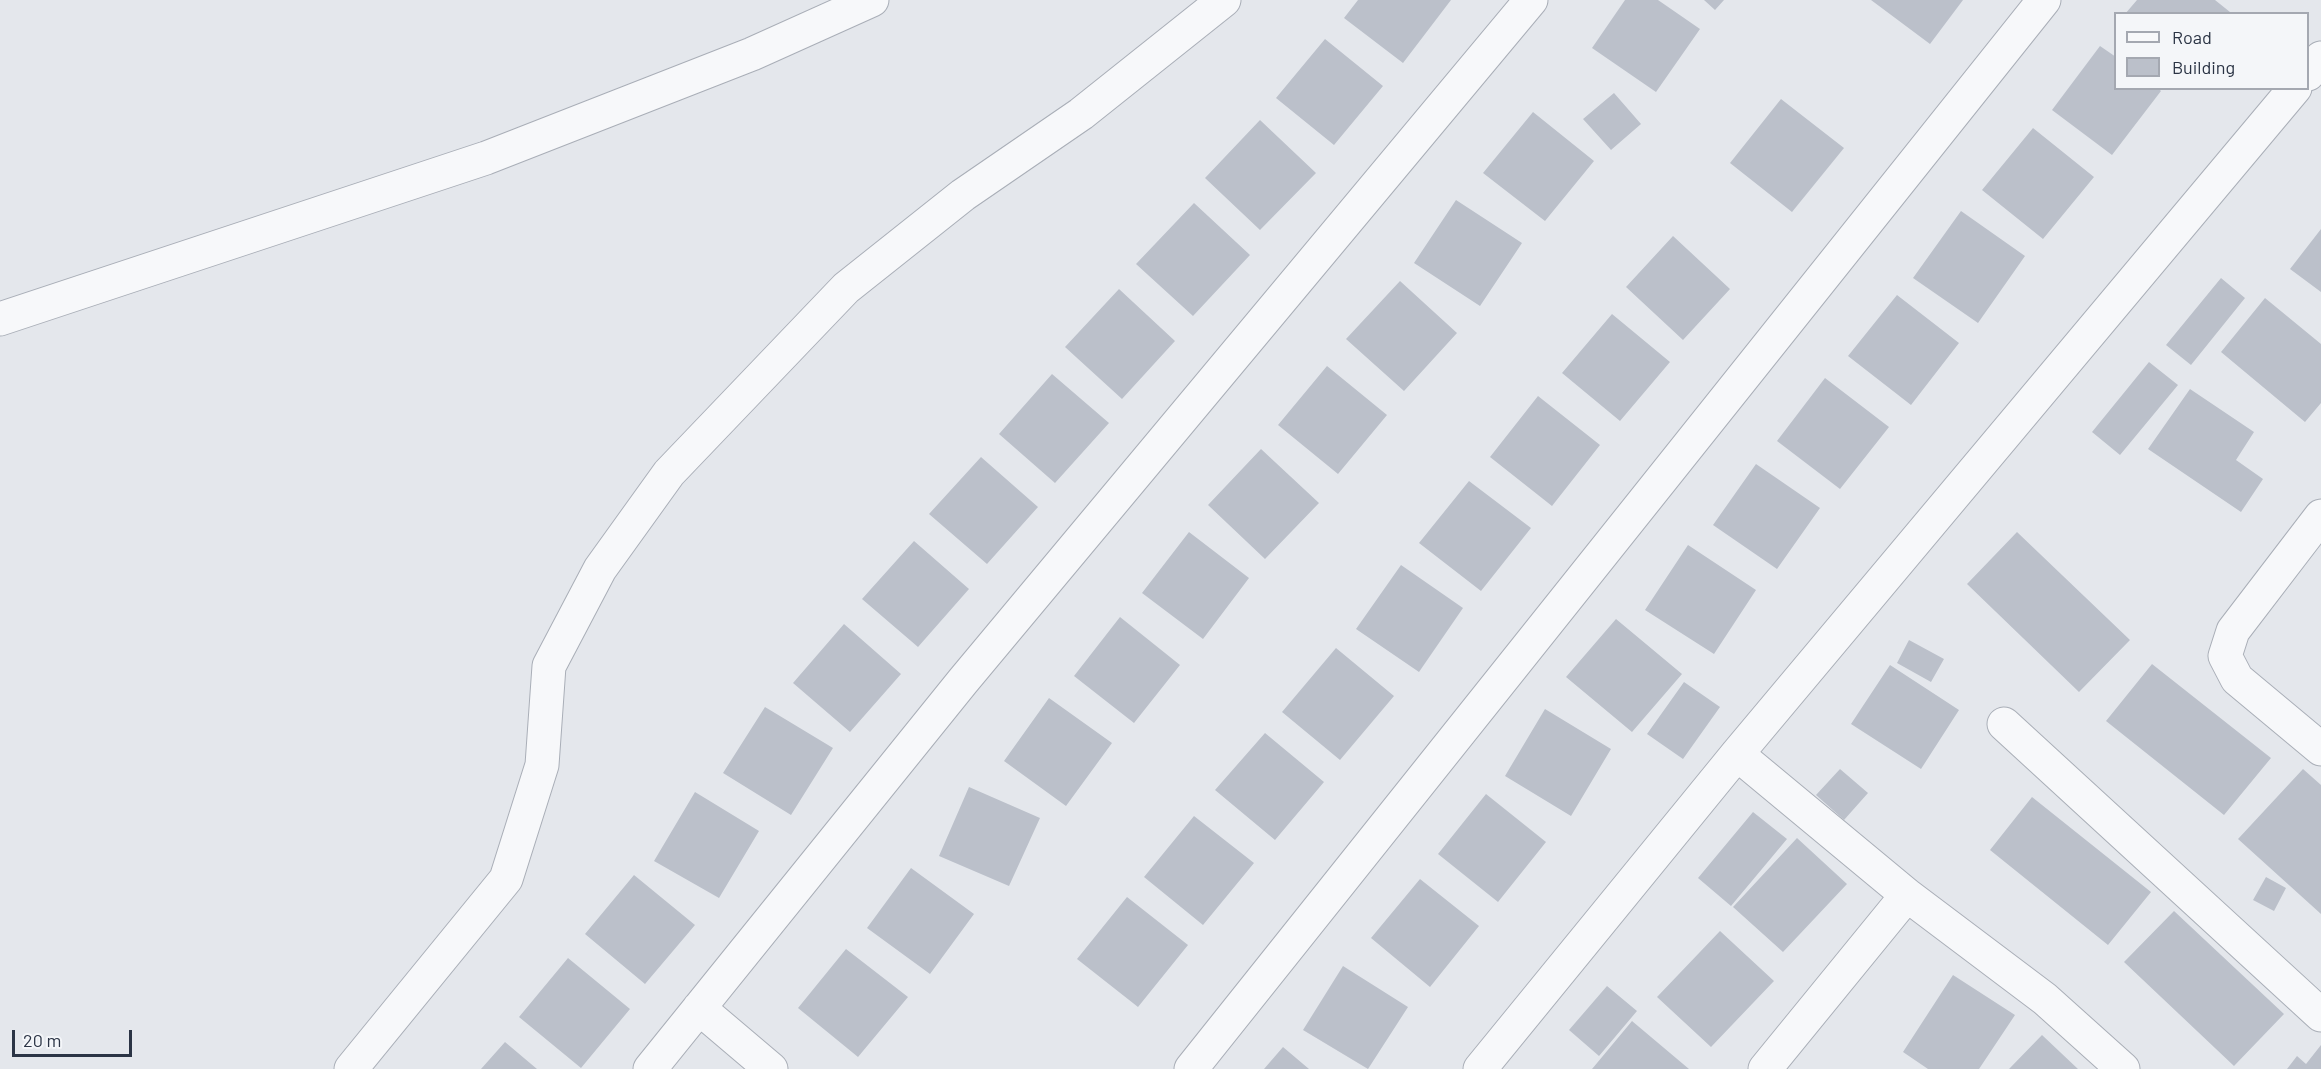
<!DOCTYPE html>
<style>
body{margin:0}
#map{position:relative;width:2321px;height:1069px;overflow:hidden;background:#e4e7ec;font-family:Barlow,sans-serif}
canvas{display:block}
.legend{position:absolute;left:2114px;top:12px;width:195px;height:78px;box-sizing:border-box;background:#f4f6f9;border:2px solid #a4a8b1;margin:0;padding:8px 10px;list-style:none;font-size:18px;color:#2b3445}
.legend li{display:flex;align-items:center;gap:12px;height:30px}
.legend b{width:30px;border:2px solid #a4a8b1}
.scale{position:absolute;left:12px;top:1030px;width:120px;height:27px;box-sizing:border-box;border:3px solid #2b3445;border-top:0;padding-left:8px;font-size:18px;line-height:21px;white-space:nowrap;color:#2b3445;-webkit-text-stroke:4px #f4f6f9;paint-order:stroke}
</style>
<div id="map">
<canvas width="2321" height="1069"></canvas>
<ul class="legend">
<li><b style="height:8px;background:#f7f8fa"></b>Road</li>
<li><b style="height:16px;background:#bbc0ca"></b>Building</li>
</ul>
<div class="scale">20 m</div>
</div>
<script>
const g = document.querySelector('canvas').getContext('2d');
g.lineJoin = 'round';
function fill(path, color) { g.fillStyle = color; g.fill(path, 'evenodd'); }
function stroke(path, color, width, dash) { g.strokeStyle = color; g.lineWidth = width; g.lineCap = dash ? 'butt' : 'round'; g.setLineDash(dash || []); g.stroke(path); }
const building = new Path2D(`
 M1358,0H1451L1403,63L1344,18Z
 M1625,0H1658L1700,29L1656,92L1592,48Z
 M1704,0H1724L1715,10Z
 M1871,0H1963L1930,44Z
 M2137,0H2215L2230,12L2125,14Z
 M1325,39L1383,86L1334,145L1276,98Z
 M2100,46L2116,57V88H2158L2161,91L2112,155L2052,110Z
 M1614,93L1641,124L1611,150L1583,119Z
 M1781,99L1844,148L1792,212L1730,163Z
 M1533,112L1594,161L1545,221L1483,173Z
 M1260,120L1316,173L1260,230L1205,178Z
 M2033,128L2094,177L2043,239L1982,190Z
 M1456,200L1522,243L1480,306L1414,263Z
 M1194,203L1250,255L1193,316L1136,264Z
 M1961,211L2025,256L1978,323L1913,278Z
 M2321,229V292L2290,269Z
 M1673,236L1730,289L1683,340L1626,287Z
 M2221,278L2245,298L2191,365L2166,345Z
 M1400,281L1457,333L1404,391L1346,339Z
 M1119,289L1175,341L1122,399L1065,347Z
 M1897,295L1959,343L1911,405L1848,356Z
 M2265,298L2321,344V403L2305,422L2221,352Z
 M1612,314L1670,362L1620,421L1562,373Z
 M2149,362L2178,385L2120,455L2092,432Z
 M1327,366L1387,415L1338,474L1278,425Z
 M1052,374L1109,423L1055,483L999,434Z
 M1825,378L1889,427L1840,489L1777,441Z
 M2190,389L2254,432L2236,460L2263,479L2241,512L2148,449Z
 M1538,396L1600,445L1552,506L1490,457Z
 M1261,449L1319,503L1265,559L1208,505Z
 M981,457L1038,507L987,564L929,514Z
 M1756,464L1820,508L1777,569L1713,525Z
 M1469,481L1531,528L1481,591L1419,543Z
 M1189,532L1249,578L1203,639L1142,593Z
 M2017,532L2130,640L2079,692L1967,584Z
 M914,541L969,589L918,647L862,599Z
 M1688,545L1756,590L1714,654L1645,610Z
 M1401,565L1463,608L1419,672L1356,629Z
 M1120,617L1180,665L1134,723L1074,676Z
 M1616,619L1682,674L1632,732L1566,677Z
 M844,624L901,674L850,732L793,683Z
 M1909,640L1944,659L1931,682L1897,663Z
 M1336,648L1394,696L1340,760L1282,712Z
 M2152,664L2271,758L2224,815L2106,721Z
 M1890,665L1959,710L1921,769L1851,724Z
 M1684,682L1720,707L1683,759L1647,734Z
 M1049,698L1112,743L1066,806L1004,761Z
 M765,707L833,748L791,815L723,773Z
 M1545,709L1611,749L1571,816L1505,776Z
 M1265,733L1324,782L1275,840L1215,790Z
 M1840,769L1868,793L1844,820L1816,795Z
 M2303,769L2321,785V914L2238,839Z
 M969,787L1040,818L1009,886L939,856Z
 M695,792L759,831L719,898L654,861Z
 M1486,794L1546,842L1498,902L1438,854Z
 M2032,797L2151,892L2108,945L1990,850Z
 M1753,812L1787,839L1731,906L1698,878Z
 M1194,816L1254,863L1203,925L1144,877Z
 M1797,838L1847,884L1783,952L1733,907Z
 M911,868L974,914L930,974L867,928Z
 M634,875L695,925L645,984L585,934Z
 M2266,877L2286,888L2274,911L2253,900Z
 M1420,879L1479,926L1430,987L1371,938Z
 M1127,897L1188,945L1138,1007L1077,959Z
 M2174,911L2284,1014L2234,1066L2124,962Z
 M1720,931L1774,981L1711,1047L1657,997Z
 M846,949L908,997L858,1057L798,1008Z
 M568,958L630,1009L581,1068L519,1017Z
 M1343,966L1408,1007L1368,1069L1303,1030Z
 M1953,975L2015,1015L1979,1069H1928L1903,1052Z
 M1607,986L1637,1011L1599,1056L1569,1030Z
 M1632,1021L1689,1069H1592Z
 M2042,1035L2078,1069H2009Z
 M505,1042L537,1069H481Z
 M2321,1045V1069H2287L2297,1056L2306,1064Z
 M1283,1047L1309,1069H1264Z`);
const minor = new Path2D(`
 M2308,74L2321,58
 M0,319L486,158L752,54L872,0
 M2321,516L2233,631L2225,656L2237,679L2321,749
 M2004,724L2321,1015
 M1737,754L1907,895L2045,999L2123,1069
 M699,1008L771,1069
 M351,1069L506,879L542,765L549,666L600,569L669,473L846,288L963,195L1081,114L1224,0
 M650,1069L963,681L1531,0
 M1191,1069L2044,0
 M1480,1069L1737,754L2295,88
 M1765,1069L1907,895`);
fill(building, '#bbc0ca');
stroke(minor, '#a9aeb7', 35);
stroke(minor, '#f7f8fa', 33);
</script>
